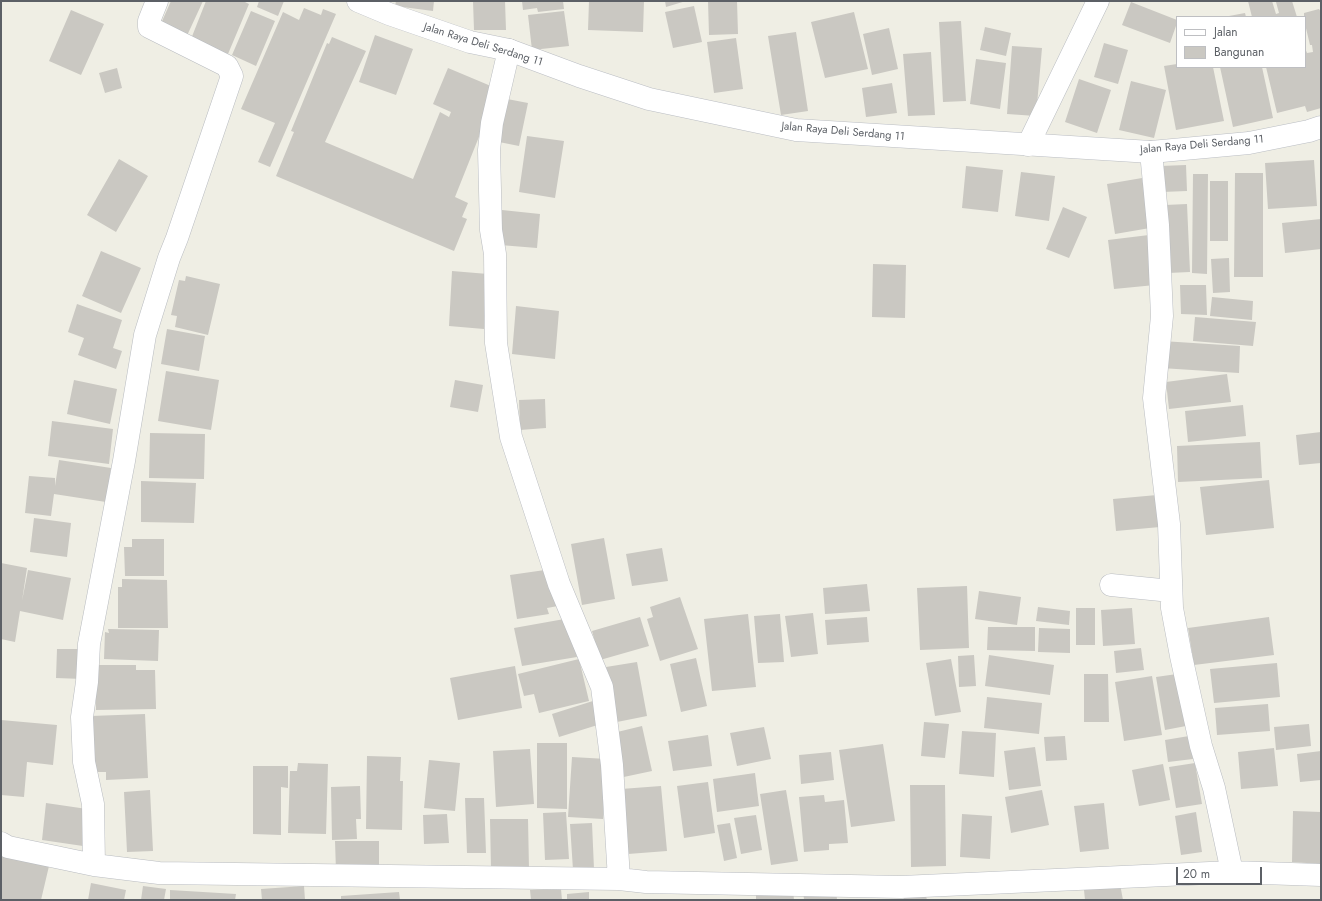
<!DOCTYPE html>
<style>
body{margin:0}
#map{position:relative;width:1322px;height:901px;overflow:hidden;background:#efeee4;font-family:Jost,sans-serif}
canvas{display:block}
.frame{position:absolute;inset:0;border:2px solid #5c6066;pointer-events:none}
.legend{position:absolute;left:1176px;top:16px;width:130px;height:52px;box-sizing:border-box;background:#fff;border:1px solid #bebfc2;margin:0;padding:5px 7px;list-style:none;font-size:12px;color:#5c6066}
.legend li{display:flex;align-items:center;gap:8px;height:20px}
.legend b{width:20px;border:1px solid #bebfc2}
.scale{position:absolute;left:1176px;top:867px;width:86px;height:18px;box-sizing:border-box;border:2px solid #5c6066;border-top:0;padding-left:5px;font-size:12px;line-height:14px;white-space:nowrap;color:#5c6066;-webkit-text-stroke:3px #fff;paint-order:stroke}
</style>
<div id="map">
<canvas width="1322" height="901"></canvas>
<div class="frame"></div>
<ul class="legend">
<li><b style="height:5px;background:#fff"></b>Jalan</li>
<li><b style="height:11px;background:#cac8c2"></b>Bangunan</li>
</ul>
<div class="scale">20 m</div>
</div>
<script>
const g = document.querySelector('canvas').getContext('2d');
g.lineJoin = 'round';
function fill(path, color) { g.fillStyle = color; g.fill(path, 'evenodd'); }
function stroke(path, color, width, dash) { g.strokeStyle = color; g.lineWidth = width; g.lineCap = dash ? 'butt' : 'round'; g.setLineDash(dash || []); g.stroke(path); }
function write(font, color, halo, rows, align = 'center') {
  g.font = font + ' Jost,sans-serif'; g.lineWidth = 3; g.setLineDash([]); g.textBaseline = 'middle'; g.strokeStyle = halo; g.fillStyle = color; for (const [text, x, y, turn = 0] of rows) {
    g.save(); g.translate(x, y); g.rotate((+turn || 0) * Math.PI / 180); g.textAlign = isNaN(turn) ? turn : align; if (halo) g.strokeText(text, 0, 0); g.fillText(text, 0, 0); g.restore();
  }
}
const building = new Path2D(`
 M171,1H203L185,40L159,28Z
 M206,1H243L249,4L228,54L191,39Z
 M259,1H284L278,16L257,7Z
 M396,1H434L433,11L395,6Z
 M473,1H505L506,30H474Z
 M522,1H563L564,9L538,12L537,8L523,10Z
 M589,1H644L643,32L588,30Z
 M665,1H686L666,7Z
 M708,1H737L738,34L709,35Z
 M1248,1H1272L1276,14L1279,13L1276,2L1292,1L1297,17H1252Z
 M1131,2L1177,20V23L1170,43L1122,25Z
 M694,6L702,42L673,48L665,12Z
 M304,8L321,15L323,9L336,14L270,167L258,162L275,123L241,109L283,12L299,20Z
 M1319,9L1321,12V108L1307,112L1305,106L1277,113L1266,67H1305V48L1307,53L1313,52L1312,45H1310L1305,24V17L1301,16H1304V13Z
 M71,10L104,24L81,75L49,61Z
 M251,11L275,21L256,66L232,55Z
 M564,11L569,46L532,50L528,15Z
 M854,12L868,69L825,78L811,22Z
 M1245,13L1246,17H1229V16Z
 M961,21L966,101L943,102L939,22Z
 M985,27L1011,33L1006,56L980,50Z
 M889,28L898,69L872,75L863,34Z
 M796,32L808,111L781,115L768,36Z
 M375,35L413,49L396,95L359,82Z
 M332,37L366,51L325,142L413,179L440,112L449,117L451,112L433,104L448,68L498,89L455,197L468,203L462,217L467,219L454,251L276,176L294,132L291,131L327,43L329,44Z
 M736,38L743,89L714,93L707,42Z
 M1104,43L1128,50L1118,84L1094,77Z
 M1012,46L1042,48L1036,116L1007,114Z
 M931,52L935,115L908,116L903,54Z
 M976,59L1006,63L1000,109L970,104Z
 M1177,64V67H1213L1224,121L1176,130L1164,66Z
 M1220,67H1262L1273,118L1233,127Z
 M117,68L122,88L105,93L99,73Z
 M1079,79L1111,90L1097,133L1065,122Z
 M1131,81L1166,90L1154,138L1119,130Z
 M892,83L897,113L866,117L862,88Z
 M502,98L528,103L519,146L494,141Z
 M527,136L564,141L555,198L519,192Z
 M119,159L148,176L116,232L87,215Z
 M1314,160L1317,206L1268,209L1265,163Z
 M1186,165L1187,191L1162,192L1160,166Z
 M966,166L1003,170L998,212L962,208Z
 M1021,172L1055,176L1049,221L1015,216Z
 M1235,173H1263V277H1234Z
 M1193,174H1208L1207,274L1192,273Z
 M1142,178L1150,228L1115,234L1107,184Z
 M1210,181H1228V241H1210Z
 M1187,204L1190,272L1168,273L1165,205Z
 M1063,207L1087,217L1069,258L1046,249Z
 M502,210L540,214L537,248L500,245Z
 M1321,219V249L1285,253L1282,223Z
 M1149,235L1155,285L1114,289L1108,240Z
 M101,251L141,268L121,313L82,296Z
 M1229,258L1230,292L1213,293L1211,259Z
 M873,264L906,265L905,318L872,317Z
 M452,271L488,274L484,329L449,326Z
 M186,276L220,284L208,335L175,327L177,316L171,315L179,280L185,281Z
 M1180,285H1206L1207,315L1181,314Z
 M1212,297L1253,301L1252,320L1210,316Z
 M77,304L122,320L113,348L122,351L116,369L78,355L84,338L68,332Z
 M516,306L559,311L555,359L512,354Z
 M1195,317L1256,322L1253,346L1193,341Z
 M167,329L205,336L199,371L161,364Z
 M1162,341L1240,346L1239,373L1161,368Z
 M166,371L219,380L211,430L158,421Z
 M1227,374L1231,402L1169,409L1166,382Z
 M74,380L117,389L110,424L67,414Z
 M455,380L483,385L478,412L450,407Z
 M545,399L546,428L520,430L519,400Z
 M1243,405L1246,436L1188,442L1185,411Z
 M52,421L113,429L109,464L48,456Z
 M1321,432V463L1299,465L1296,435Z
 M150,433L205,434L204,479L149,478Z
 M1260,442L1262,478L1178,482L1177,446Z
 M59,460L111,468L106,502L54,494L51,516L25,513L29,476L55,478V486Z
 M1269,480L1274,528L1206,535L1200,487Z
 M141,481L196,483L194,523L141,522Z
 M1157,495L1160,527L1116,531L1113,499Z
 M34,518L71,523L67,557L30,552Z
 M604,538L615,599L582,605L571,544Z
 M132,539H164V576H125L124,547H132Z
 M662,548L668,581L632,586L626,554Z
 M1,563L27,568L22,601L28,570L71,578L63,620L20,611L15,642L1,639Z
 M552,569L558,606L547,608L549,614L517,619L510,575Z
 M122,579L167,580L168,628H118V587H122Z
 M867,584L870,611L825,614L823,588Z
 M967,586L969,648L920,650L917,588Z
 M979,591L1021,597L1017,625L975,619Z
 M680,597L698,649L660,661L647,619L653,617L650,607Z
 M1038,607L1070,611L1069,625L1036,621Z
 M1076,608H1095V645H1076Z
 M1132,608L1135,644L1103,646L1101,610Z
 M813,613L818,654L791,657L785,616Z
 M748,614L756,687L712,691L704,619Z
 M780,614L784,662L758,663L754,616Z
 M640,617L649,646L600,660L592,631Z
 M867,617L869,642L827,645L825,620Z
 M1269,617L1274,655L1194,665L1188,628Z
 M570,618L577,657L522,666L514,628Z
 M988,627H1035V651L987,650Z
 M1039,628L1070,629V653L1038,652Z
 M108,629L159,630L158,661L104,659L105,632L109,633Z
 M1141,648L1144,670L1116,673L1114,651Z
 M57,649H83V679L56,678Z
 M974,655L976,686L959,687L958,656Z
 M989,655L1054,665L1050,695L985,686Z
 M696,658L707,706L681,712L670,664Z
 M579,659L589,701L539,713L534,694L524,696L518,674Z
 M951,659L961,712L935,716L926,663Z
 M637,662L647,716L617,722L606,667Z
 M1277,663L1280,697L1214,703L1210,669Z
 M96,665H136V670H155L156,709L96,710Z
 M515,666L522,708L458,720L450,678Z
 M1084,674H1108L1109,722H1084Z
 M1177,674L1186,726L1165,730L1156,677Z
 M1152,676L1162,735L1124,741L1115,682Z
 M987,697L1042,703L1039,734L984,728Z
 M596,700L604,723L559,737L552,714Z
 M1268,704L1270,731L1217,735L1215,708Z
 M145,714L148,778L106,780V772H94L91,716Z
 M1,720L57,725L53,765L27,762L24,797L1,795Z
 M924,722L949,724L945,758L921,756Z
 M1309,724L1311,746L1276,750L1274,727Z
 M642,726L652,771L619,778L609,734Z
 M764,727L771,759L737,766L730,733Z
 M962,731L996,733L994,777L959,774Z
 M708,735L712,766L673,771L668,741Z
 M1065,736L1067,760L1046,761L1044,737Z
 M1189,736L1193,759L1168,762L1165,740Z
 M537,743H567V809L537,808Z
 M883,744L895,821L851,827L839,750Z
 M1035,747L1041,786L1009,790L1004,751Z
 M1274,748L1278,786L1241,789L1238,752Z
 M530,749L534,804L496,807L493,751Z
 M1321,751V780L1300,782L1297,754Z
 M831,752L834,780L801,784L799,755Z
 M367,756L401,757L400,781H403L402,830L366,829Z
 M572,757L607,759L603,819L568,817Z
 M429,760L460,763L455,811L424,808Z
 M298,763L328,764L326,834L288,833L290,771H297Z
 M1195,763L1202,804L1176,808L1169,767Z
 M1163,764L1170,800L1139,806L1132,770Z
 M253,766H288V788L281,787V835L253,834Z
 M755,773L759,806L717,812L713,779Z
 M708,782L715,833L684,838L677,786Z
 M910,785H945L946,866L911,867Z
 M360,786L361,819H356L357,839L332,840L331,787Z
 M661,786L667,851L628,854L621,789Z
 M150,790L153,851L127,852L124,792Z
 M786,790L798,861L771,865L760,794Z
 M1042,790L1049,825L1011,833L1005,797Z
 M824,795L825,802L844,800L848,843L829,844V850L804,852L799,797Z
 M465,798H484L486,853H467Z
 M46,803L87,809L83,846L42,840Z
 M1104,803L1109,849L1080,852L1074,806Z
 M1293,811L1321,812V864L1292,862Z
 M566,812L569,859L545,860L543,813Z
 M1196,812L1202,852L1181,855L1175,816Z
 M447,814L449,843L424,844L423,815Z
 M962,814L992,816L990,859L960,857Z
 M756,815L762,850L741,854L734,818Z
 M490,819H528L529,869H491Z
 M592,823L594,869L573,870L570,824Z
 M730,823L737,858L724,861L717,825Z
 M335,841H379V871H336Z
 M1,856L49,866L41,900H1Z
 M91,883L126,890L124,900H88Z
 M1120,884L1123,900H1085L1084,890Z
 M143,886L166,889L164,900H141Z
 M304,886L305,900H262L261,889Z
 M836,887L837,900H804L803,888Z
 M561,889L562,900H531L530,890Z
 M170,890L236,894L235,900H170Z
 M793,890L794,900H756V895Z
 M399,892L400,900H341V896Z
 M589,892V900H567V894Z
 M925,892L927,900H904L903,896Z`);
const street = new Path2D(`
 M509,50L492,123L489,150L491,230L495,254L496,343L511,437L559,584L602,687L612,765L619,879
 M1028,145L1098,1
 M1151,152L1158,225L1162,316L1154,398L1169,524L1172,608L1181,656L1201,746L1214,788L1232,872
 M1111,585L1171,591
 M1,843L8,847L94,865L159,873L619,879L646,882L901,887L1232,872L1321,875
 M94,865L93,804L84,762L82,717L87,682L89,644L124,461L145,335L169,258L177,238L232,76L227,66L149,27V21L157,1`);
const secondary = new Path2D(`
 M358,1L389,14L470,42L509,50L579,76L649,99L796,130L1151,152L1249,143L1309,131L1321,127`);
const streetNames = [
 ["Jalan Raya Deli Serdang 11",483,45,17],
 ["Jalan Raya Deli Serdang 11",843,132,5],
 ["Jalan Raya Deli Serdang 11",1202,145,-5]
];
fill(building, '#cac8c2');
stroke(street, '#b9bcc1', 23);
stroke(secondary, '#babdc3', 23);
stroke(street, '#fff', 22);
stroke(secondary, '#fff', 22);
write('11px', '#5c6066', '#fff', streetNames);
</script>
